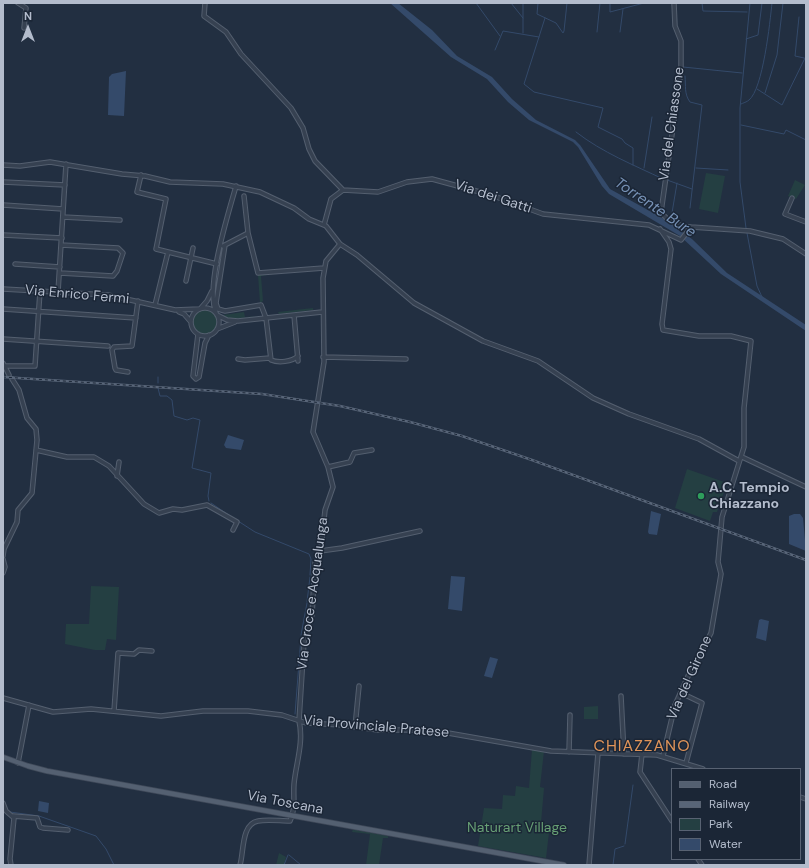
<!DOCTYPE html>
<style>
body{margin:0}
#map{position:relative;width:809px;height:868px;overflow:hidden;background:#222f41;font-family:"DM Sans",sans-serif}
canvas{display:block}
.frame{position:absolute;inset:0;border:4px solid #b3bccc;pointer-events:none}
.legend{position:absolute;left:671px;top:768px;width:130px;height:92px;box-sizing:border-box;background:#1b2636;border:1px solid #586272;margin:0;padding:5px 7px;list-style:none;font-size:12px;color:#b3bccc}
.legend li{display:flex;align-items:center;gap:8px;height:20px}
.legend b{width:20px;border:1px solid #586272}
.north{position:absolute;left:8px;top:8px;width:40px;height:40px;-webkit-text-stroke:3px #1b2636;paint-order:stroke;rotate:0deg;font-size:11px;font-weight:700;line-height:16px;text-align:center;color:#b3bccc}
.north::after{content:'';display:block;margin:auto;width:14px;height:18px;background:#b3bccc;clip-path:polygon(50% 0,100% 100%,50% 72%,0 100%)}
</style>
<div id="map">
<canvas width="809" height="868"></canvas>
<div class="frame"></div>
<ul class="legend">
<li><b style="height:5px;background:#546071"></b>Road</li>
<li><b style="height:5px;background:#586578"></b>Railway</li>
<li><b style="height:11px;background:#243f42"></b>Park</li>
<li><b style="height:11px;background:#344a6a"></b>Water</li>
</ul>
<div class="north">N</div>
</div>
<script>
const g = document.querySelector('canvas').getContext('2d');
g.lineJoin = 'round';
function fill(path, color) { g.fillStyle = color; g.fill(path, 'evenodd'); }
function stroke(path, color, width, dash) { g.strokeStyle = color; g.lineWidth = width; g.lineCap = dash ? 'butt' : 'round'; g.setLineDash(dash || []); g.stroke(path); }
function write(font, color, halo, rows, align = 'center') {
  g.font = font + ' "DM Sans",sans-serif'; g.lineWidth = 3; g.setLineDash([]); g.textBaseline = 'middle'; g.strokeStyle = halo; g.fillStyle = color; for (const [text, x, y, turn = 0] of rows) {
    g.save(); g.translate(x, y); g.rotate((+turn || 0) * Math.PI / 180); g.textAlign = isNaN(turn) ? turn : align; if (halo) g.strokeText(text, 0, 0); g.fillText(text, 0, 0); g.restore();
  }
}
const green = new Path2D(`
 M706,173L725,176L718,213L699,209Z
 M795,180L805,185L796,199L788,196Z
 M274,274L261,276L263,301L260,303L258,275Z
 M313,308V310L279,314L278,312Z
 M193 322a12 12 0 1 1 24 0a12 12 0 1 1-24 0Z
 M244,312L245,317L262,316L230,319L219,313L223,315Z
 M687,469L727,483L717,512H713L710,521L675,508Z
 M91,586L119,587L116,640L107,639L105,650H95L65,644L66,624H89Z
 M598,706V719H584V707Z
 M532,749L544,751L540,787L544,788L541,823L550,824L546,858L478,846L484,808L502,809L503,795L515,796L516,786L529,788Z
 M353,829L388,836V838H383L379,865H366L370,834L352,832Z
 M279,853L286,857L284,865H276Z`);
const water = new Path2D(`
 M390,3H398L432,30L457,56L492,77L512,99L536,120L575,140L580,145L610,189L664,219L692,239L727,273L806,325V331L721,274L680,236L609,194L602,186L578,147L573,142L529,120L508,102L487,79L451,57Z
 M126,71L124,116L108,115L109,77L112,74Z
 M228,435L244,440L241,450L226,448L224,445Z
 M651,511L661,514L657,535L649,534L648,532Z
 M794,514H800L803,518L806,551L789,544V516Z
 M451,576L465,577L462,611L448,609Z
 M761,619L769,621L766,641L756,638L759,620Z
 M490,657L498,659L492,678L484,676Z
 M39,801L49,803L48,813L38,811Z`);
const stream = new Path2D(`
 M476,3L500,36
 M511,3L523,18
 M523,3V33
 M538,3L537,14L556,23L563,33L564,31L567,3
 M610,3V12L644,3
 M702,3L703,11L747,12
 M799,17L795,56L804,58
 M545,18L524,84L534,92L603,108L598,127L622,139L625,143L633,148V165
 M597,32L600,3
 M620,32L623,9
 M746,39L758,35L762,3
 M495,50L503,31L539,37
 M683,67L742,73
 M685,76C686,86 684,94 690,102L702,105L690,208
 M757,89L782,105L806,56
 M765,93L777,55L783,3
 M741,104C743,103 747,102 749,100C763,89 770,22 772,3
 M741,125L784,134L786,130L806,140
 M576,132C603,153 634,165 663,179
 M644,168L652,117
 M696,168L728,170
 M667,180L692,189
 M671,219L677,183
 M746,228L740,182V108L750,3
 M747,233L757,286L762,297
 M158,383V377
 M158,388L160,396H167L172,400L174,416L187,420L193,418L200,420L192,468L211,473L208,496L209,501
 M211,503L236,520
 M238,521L255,532L309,554L311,559L310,575
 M307,602L310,577
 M301,635L307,603
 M295,714L301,637
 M679,763L695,769
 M10,812L39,816L96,836L106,849L114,865
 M625,844L633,785
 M289,855L301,865
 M284,865L288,855
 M613,865L615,849L624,846`);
const minor = new Path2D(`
 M18,3L26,8L24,28
 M205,3L204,16L226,32L241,54L291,108L303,128L309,149L315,161L343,190
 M674,3L675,26L681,41V71L661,212C668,222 679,226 691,227
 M3,165L20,166L50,162L122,174L145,176L170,182L223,184L260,192L294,208L309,219L326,226L340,244L357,255L414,303L483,341L538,361L593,398L629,414L699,439L739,461
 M141,175L137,192L166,199L156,249L217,264
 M3,182L65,185
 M244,196L248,233L258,273L324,268
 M792,198L785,214L806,222
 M3,205L63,209
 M63,217L120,220
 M324,225L331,199L343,190L378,192L407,182L432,179L491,195L543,214L649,225L681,240L691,227L750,231L783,239L806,254
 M660,229L669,242L671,249L662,324L663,330L699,336H731L751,341L744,408V447L722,517L718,562L721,574L711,633L689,674L675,705L663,756
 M3,235L62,238
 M225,245L216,303L218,309L225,311L261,305L266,318L271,360C278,363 292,362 298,356
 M223,246L248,233
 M15,264L60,267
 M60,273L113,276L117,271L123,253L118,248L61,245
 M186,281L193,248
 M3,289L108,295L175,310L199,309
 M58,292L66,164
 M155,305L168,252
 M191 322a14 14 0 1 1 28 0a14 14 0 1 1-28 0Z
 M3,309L136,318
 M200,309L207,301L212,291
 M179,312L184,314L191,322
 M216,313C205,286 228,215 236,186
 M217,315L227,320L238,321L322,312
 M294,315L298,361
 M217,329L235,322
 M198,334L193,376L196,379L199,377L205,343L209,335
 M3,339L108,346
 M323,357L406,359
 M238,359L245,360L270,358
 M3,363L9,375
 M5,366H35L40,291
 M128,372L116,370L115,368L112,350L114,347L132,346L138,301
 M36,450L67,457H94L109,466L144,504L159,513L173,509L182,510L207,505L237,522L233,530
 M742,457L806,487
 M328,467L350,462L354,453L372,450
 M117,476L119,462
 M320,551L342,548L420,531
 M3,556L4,549L17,522L18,510L32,493L37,440L36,429L27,418L19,390L12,379
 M3,559L5,567L3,573
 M681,693L702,703L686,763
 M621,696L624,754
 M3,698L53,712L91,709L161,716L203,711H248L282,715L306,723L342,725L378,730H411L448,733L551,751L657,755L703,769
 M114,711L118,653L134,654L139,650L152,651
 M355,727L359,686
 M569,752L570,715
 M642,754L640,772L672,821
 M18,763L29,705
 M800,797L806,799
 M3,803L6,811L14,818L10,859L11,865
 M13,816L37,818L40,827L43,828L68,830
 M698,859L702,865
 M240,865C244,852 241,824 258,821C268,819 280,821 290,821C296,809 293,797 294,784C296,763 304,742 299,721L304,642L312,615L315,563L321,548L325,510L333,487L328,467L313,432L324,362L323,278L326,261L340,244
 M589,865L598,753`);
const major = new Path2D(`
 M3,757L28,766L47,771L564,865`);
const rail = new Path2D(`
 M3,377L262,394L340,406L410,422L462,436L532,460L806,560`);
const markers = [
 [701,496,4,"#2e9e5b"]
];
const streetNames = [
 ["Via del Chiassone",672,124,-82],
 ["Via dei Gatti",493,197,18],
 ["Via Enrico Fermi",77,295,5],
 ["Via Croce e Acqualunga",313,594,-82],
 ["Via del Girone",690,678,-66],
 ["Via Provinciale Pratese",376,727,5],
 ["Via Toscana",285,803,11]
];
const poiNames = [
 ["A.C. Tempio",709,488],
 ["Chiazzano",709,504]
];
const parkNames = [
 ["Naturart Village",517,828]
];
const waterNames = [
 ["Torrente Bure",655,208,34]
];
const quarterNames = [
 ["CHIAZZANO",642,747]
];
fill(green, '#243f42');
fill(water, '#344a6a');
stroke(stream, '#344a6a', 1);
stroke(minor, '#545f6f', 5.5);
stroke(major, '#404a5a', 6);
stroke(minor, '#364151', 3.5);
stroke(major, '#546071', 4.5);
stroke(rail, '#586578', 2.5);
stroke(rail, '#1b2636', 1, [3]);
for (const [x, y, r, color] of markers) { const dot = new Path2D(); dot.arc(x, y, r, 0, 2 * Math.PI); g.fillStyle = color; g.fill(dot); stroke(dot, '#1b2636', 1.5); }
write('14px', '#b3bccc', '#1b2636', streetNames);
write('bold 14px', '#b3bccc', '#1b2636', poiNames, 'left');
write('14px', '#679f74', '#1b2636', parkNames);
write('italic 15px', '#7792b6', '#1b2636', waterNames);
g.letterSpacing = '1px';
write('16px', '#e09459', '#1b2636', quarterNames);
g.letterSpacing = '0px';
</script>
